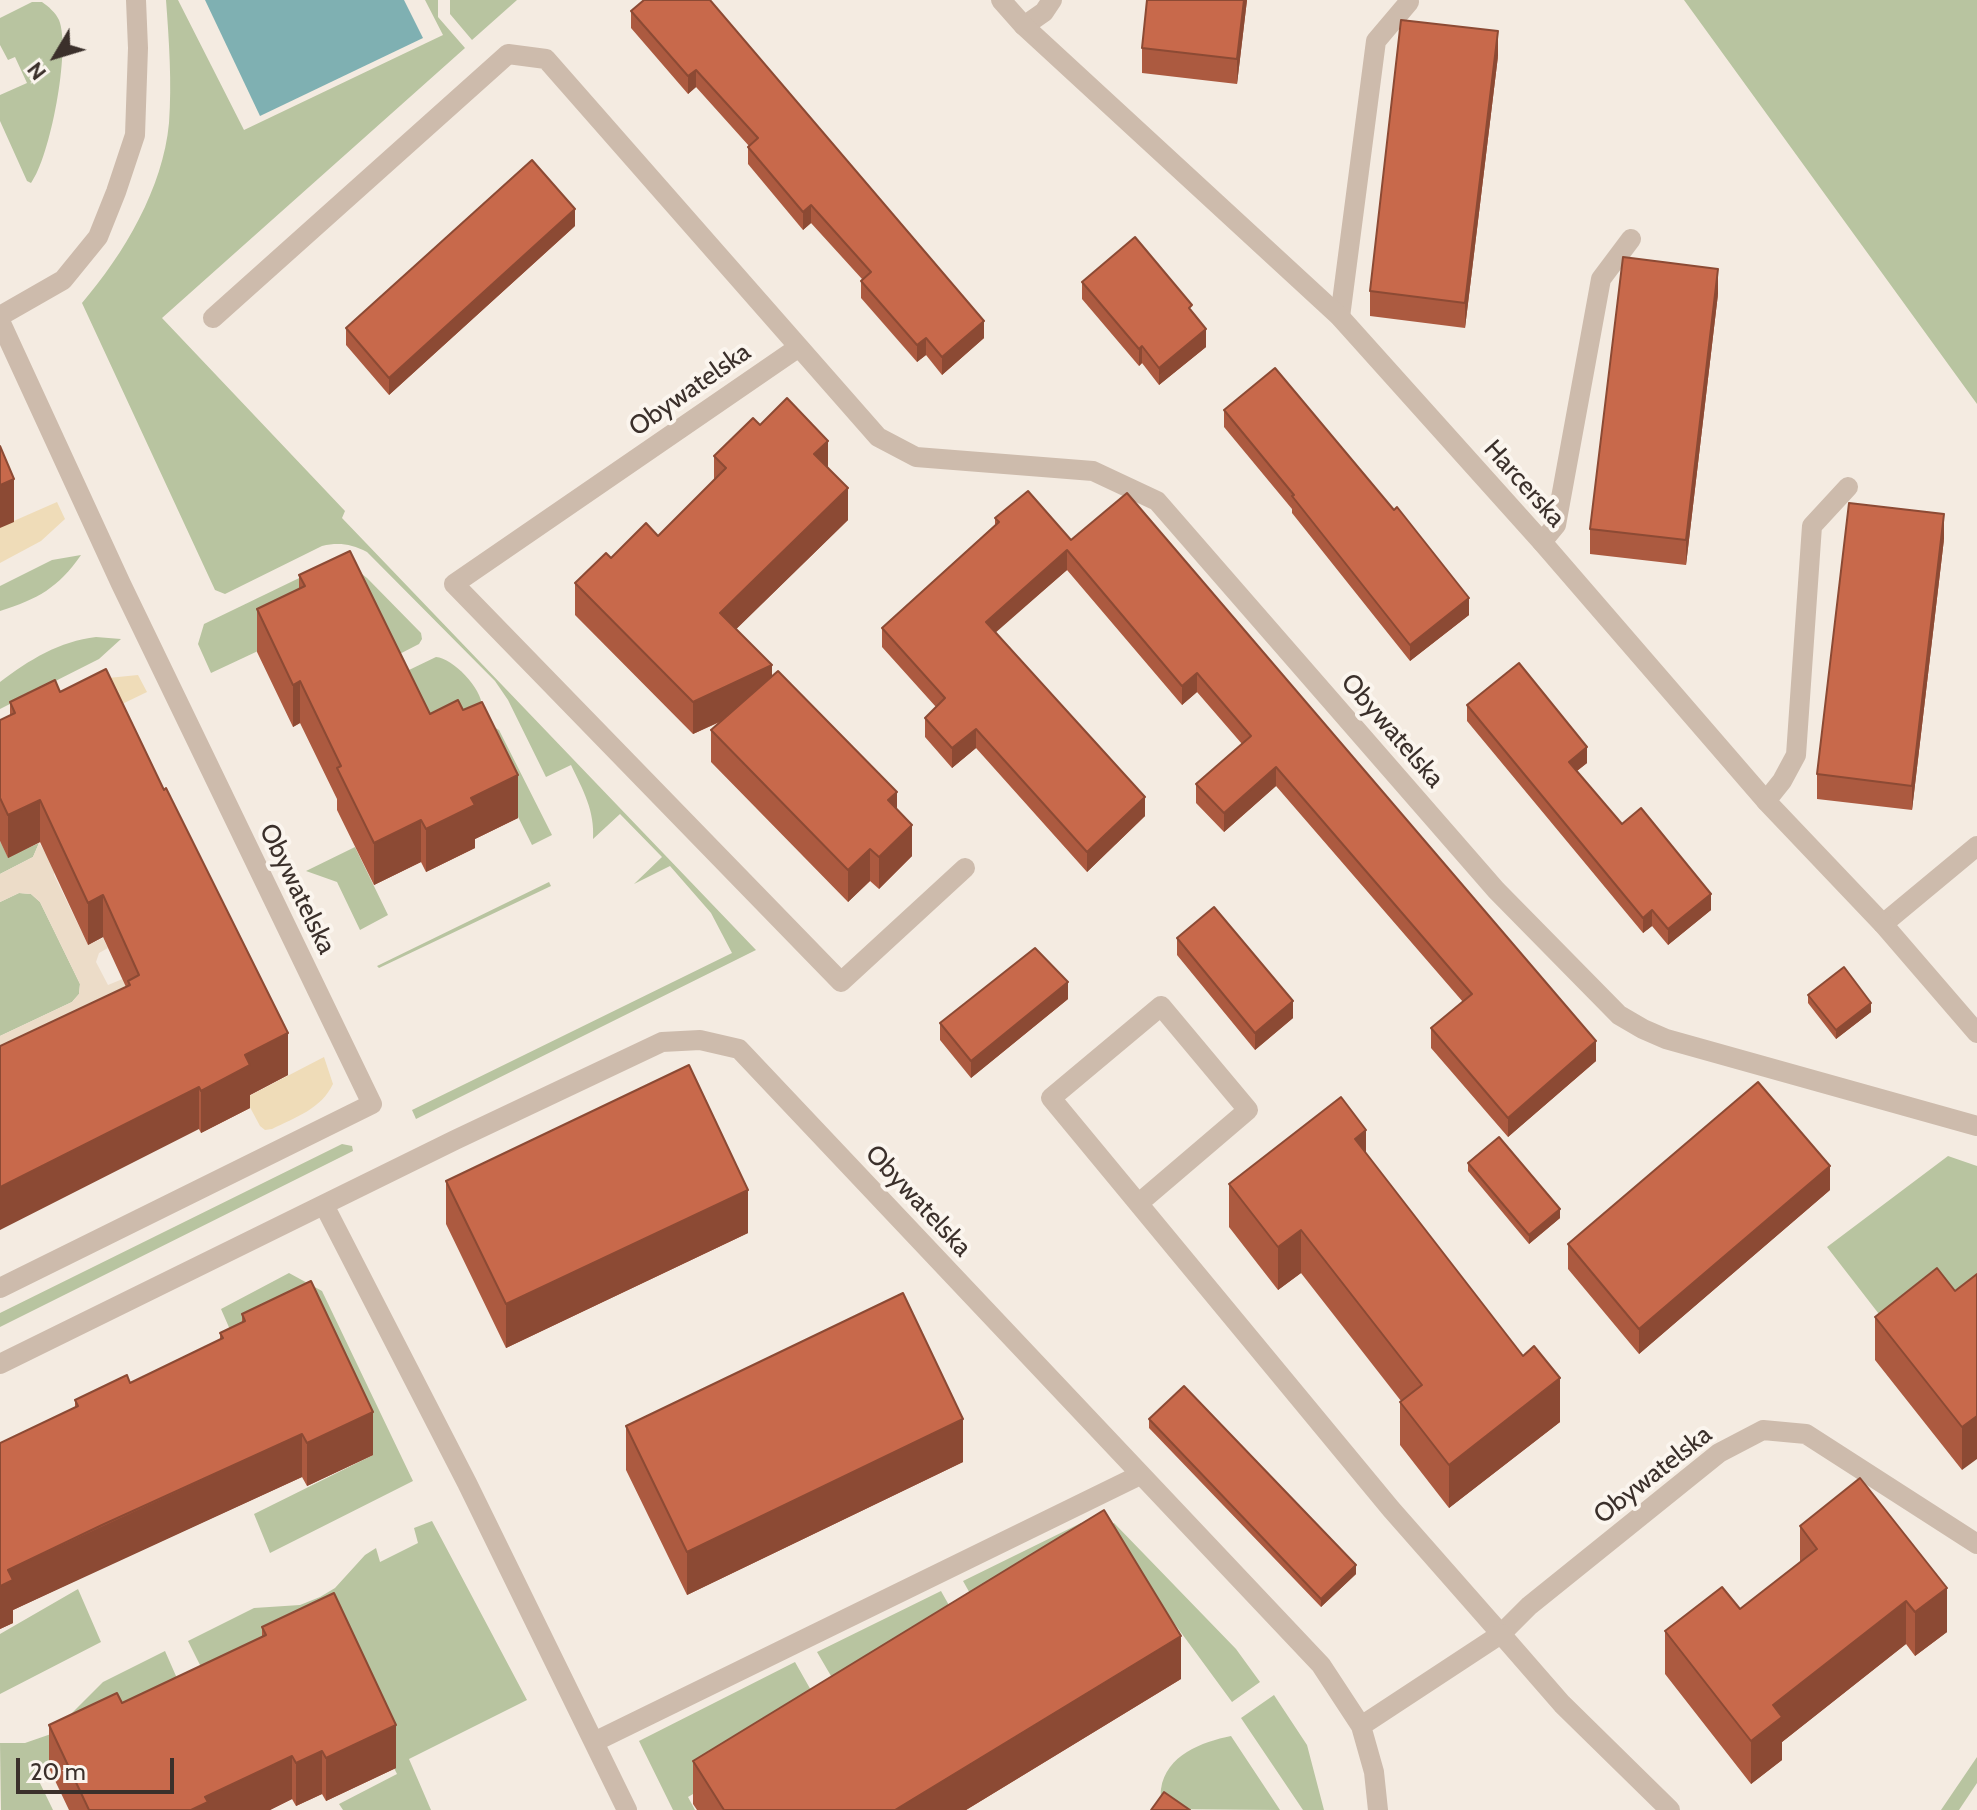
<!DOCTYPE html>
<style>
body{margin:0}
#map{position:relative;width:1977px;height:1810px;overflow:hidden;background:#f4ebe1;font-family:Cabin,sans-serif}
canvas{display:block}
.north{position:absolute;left:16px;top:16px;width:80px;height:80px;-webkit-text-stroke:6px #fbf5ee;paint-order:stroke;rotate:232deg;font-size:22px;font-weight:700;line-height:32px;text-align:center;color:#3b302b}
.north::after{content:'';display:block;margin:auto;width:28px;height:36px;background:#3b302b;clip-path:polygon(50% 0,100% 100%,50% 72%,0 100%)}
.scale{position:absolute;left:16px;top:1758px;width:158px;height:36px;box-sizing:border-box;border:4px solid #3b302b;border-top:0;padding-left:10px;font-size:24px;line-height:28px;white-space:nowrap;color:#3b302b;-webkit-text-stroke:6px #fbf5ee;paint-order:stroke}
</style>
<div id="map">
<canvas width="1977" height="1810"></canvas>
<div class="north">N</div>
<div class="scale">20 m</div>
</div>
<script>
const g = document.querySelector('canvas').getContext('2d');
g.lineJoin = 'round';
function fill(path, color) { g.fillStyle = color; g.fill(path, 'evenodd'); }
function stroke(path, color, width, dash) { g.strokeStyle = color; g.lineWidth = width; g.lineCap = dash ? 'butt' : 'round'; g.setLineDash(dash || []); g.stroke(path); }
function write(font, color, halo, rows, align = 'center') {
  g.font = font + ' Cabin,sans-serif'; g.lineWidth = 8; g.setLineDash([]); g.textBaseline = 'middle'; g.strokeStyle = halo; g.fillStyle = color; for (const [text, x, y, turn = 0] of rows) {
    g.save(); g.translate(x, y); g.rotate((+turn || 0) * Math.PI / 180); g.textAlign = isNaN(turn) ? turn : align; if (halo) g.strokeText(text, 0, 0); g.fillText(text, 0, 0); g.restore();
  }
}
const green = new Path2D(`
 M166,0H178L244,130L443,35L425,0H438V17L465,48L162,318L345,511L342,518L756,950L416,1119L412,1110L732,953L711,913L670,866L634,884L662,857L620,814L593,839C595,811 583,790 571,765L546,777L508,700L495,681L367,552C351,544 339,542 322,546L225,594L215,590L82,303C124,254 163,188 169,123C172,83 169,40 166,0Z
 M450,0H517L472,40L450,14Z
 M1684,0H1977V404Z
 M32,2H42C48,6 56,13 59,20C71,49 50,158 31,183L27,181L0,121V95L27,83L15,57L8,60L0,45V18Z
 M81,555C58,588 38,599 0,611V586L52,560Z
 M322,567L358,571L367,578L421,633L422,639L419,644L384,662L305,629L211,673L198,644L204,624Z
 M96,637L121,639L99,659L0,709V682C29,660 60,641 96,637Z
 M436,657C453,658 482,689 482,706L428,736L382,683Z
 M494,727L499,730L552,835L532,845L482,744Z
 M0,841L8,857L39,843L33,857L0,874Z
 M355,847L388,915L360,930L337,882L306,871Z
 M549,882L551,886L379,968L377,966Z
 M19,893L31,894L40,902L80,984L79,994L72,1002L0,1036V902Z
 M342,1144L352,1146L353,1151L0,1327V1313Z
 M1948,1156L1977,1166V1307L1889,1327L1827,1247Z
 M289,1273L322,1291L413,1481L270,1553L254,1514L373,1455L238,1348L221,1309Z
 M432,1521L527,1700L409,1759L431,1810H343L339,1804L397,1774L326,1632L212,1689L188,1641L254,1608L300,1605L320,1597L335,1588L365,1555L376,1548L380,1562L418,1543L414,1528Z
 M1081,1523L1099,1553L985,1620L963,1581Z
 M1114,1523L1236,1649L1260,1682L1232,1702L1119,1548L1107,1528Z
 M78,1589L101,1642L0,1694V1634Z
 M941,1591L964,1632L848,1705L817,1652Z
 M165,1651L187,1701L37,1777L53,1810H1L0,1743H25L51,1734L103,1682Z
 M795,1662L825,1715L688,1797L695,1810H673L639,1741Z
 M1274,1695L1307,1745L1324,1810H1303L1241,1718Z
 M1231,1736L1280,1810L1163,1809C1162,1803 1160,1795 1161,1789C1166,1755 1202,1742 1231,1736Z
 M1977,1757V1783L1959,1810H1941Z`);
const sand = new Path2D(`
 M57,502L65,519L41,541L0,563V527Z
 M138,675L147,692L60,734L108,678Z
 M324,1057L333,1084C321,1109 296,1117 272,1129L265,1130L260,1126L245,1098Z`);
const plaza = new Path2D(`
 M39,843L54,865V875L88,945L103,938L108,948L99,953L96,962L108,985L125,978L135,997L0,1065V1036L72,1002L79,994L80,984L40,902L31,894L19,893L0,902V874L33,857Z`);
const water = new Path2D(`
 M205,0H404L423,38L260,116Z`);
const lane = new Path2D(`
 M1024,26L1044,12L1052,0
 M1340,317L1376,41L1409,2
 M213,318L508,54L546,59L878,437L916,457L1093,471L1157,501L1496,890L1619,1015L1643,1029L1666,1039L1977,1126
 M799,347L454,584L841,982L965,868
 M1542,542L1556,525L1601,279L1631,239
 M1766,801L1782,781L1796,755L1812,526L1848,487
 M1883,924L1977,846
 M1139,1203L1248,1110L1161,1006L1051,1098L1391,1509L1501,1634L1529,1606L1719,1453L1763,1430L1806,1434L1977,1544`);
const street = new Path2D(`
 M1001,0L1024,26L1340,317L1542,542L1766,801L1883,924L1977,1033
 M0,316L63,280L98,237L116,192L135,135L138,48L136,0
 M0,321L121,584L372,1104L0,1288
 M324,1205L467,1483L627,1810
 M0,1364L455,1140L662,1042L700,1040L739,1049L1321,1665L1361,1726L1374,1772L1378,1810
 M1361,1726L1501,1634L1562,1704L1670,1810
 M594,1742L1140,1475`);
const wall = new Path2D(`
 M644,0L984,338L942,375L926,355L917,362L861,298V281L862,279L811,223L803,230L748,164V147L749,146L696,87L688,94L631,28V11Z
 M1247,0L1237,84L1142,73V48Z
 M1498,56L1465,328L1370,316V291Z
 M575,226L389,395L346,345V328Z
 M1082,282L1192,312L1206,347L1159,385L1142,363L1139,366L1082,299Z
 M1718,294L1686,565L1590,554V529Z
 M1224,410L1469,615L1410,661L1292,513V509L1224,427Z
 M760,425L828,467L848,520L736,629L772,677L897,809L912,856L879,889L870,881L848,902L711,762V730L722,721L693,734L575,615V583L611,558L658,536L714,480V456Z
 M995,518L1071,540L1596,1061L1508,1137L1431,1048V1028L1463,1002L1276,786L1224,832L1196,803V784L1242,744L1197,692L1182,705L1067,570L995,632L1145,816L1087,872L976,748L952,768L925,737V718L936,707L882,647V628L995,525Z
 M1944,539L1912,810L1817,799V774Z
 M299,575L430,714L518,818L475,839V848L426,872L421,862L374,885L337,810V799L300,723L293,727L257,652V609L299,589Z
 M60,692L288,1075L250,1095V1108L201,1133L126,987L103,937L88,945L40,842L8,858L0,841V720L10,715V702Z
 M1467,705L1587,763L1577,771L1622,824L1711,910L1668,945L1652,926L1643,933L1467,721Z
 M1177,938L1293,1018L1255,1050L1177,955Z
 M1808,995L1871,1012L1836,1039L1808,1003Z
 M1068,999L971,1078L940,1040V1023Z
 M1366,1153L1560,1422L1449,1508L1400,1445V1402L1401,1401L1301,1273L1278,1290L1229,1227V1184Z
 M1468,1163L1560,1218L1529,1244L1468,1171Z
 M446,1181L748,1233L506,1348L446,1224Z
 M1830,1190L1639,1354L1568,1269V1244Z
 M1977,1274L1962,1470L1875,1360V1317L1955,1291Z
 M242,1314L373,1455L307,1486L302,1477L102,1568L13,1610V1623L0,1629V1443L75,1408V1400L130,1383L220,1340V1333L242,1323Z
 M1149,1419L1356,1574L1321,1607L1149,1428Z
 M626,1426L963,1462L687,1595L626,1470Z
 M1860,1478L1947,1632L1915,1656L1906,1644L1782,1742V1760L1751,1784L1665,1674V1631L1740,1609L1800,1562V1526Z
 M262,1627L396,1768L326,1801L322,1794L296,1806L292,1799L270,1810H69L49,1768V1725L122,1703L262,1637Z
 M1181,1679L966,1810H697L693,1804V1761Z`);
const shadedWall = new Path2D(`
 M1244,0H1247L1237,84V59Z
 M1498,31V56L1465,328V303Z
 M696,70V87L688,94V76Z
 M811,205V223L803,230V212Z
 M575,209V226L389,395V378Z
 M1718,269V294L1686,565V540Z
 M984,321V338L942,375V357Z
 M1206,329V347L1159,385V368Z
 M926,338V355L917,362V345Z
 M1142,346V363L1139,366V349Z
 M828,441V472L814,454Z
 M14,479V522L0,528V485Z
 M848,488V520L720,645V613Z
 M1944,514V539L1912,810V786Z
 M1067,550V570L986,641V622Z
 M1469,598V615L1410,661V645Z
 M772,665V697L693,734V702Z
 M1197,673V692L1182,705V686Z
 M300,681V723L293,727V685Z
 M976,729V748L952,768V748Z
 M1587,747V763L1569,777V762Z
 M1276,767V786L1224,832V813Z
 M518,775V818L475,839V848L426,872V829L471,798Z
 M897,792V824L888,800Z
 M1145,797V816L1087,872V852Z
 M40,800V842L8,858V815Z
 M421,820V862L374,885V843Z
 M912,825V856L879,889V857Z
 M870,849V881L848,902V870Z
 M1711,894V910L1668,945V929Z
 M103,895V937L88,945V903Z
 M1652,910V926L1643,933V918Z
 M1068,982V999L971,1078V1061Z
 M1293,1001V1018L1255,1050V1033Z
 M1871,1003V1012L1836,1039V1030Z
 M288,1033V1075L250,1095V1108L201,1133V1091L245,1055Z
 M1596,1041V1061L1508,1137V1118Z
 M199,1087V1129L0,1230V1187Z
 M1366,1130V1173L1355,1139Z
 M1830,1166V1190L1639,1354V1329Z
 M748,1190V1233L506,1348V1304Z
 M1560,1209V1218L1529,1244V1235Z
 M1301,1230V1273L1278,1290V1247Z
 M1560,1378V1422L1449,1508V1465Z
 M373,1412V1455L307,1486V1443Z
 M1977,1416V1459L1962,1470V1427Z
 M963,1419V1462L687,1595V1552Z
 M302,1434V1477L13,1610V1623L0,1629V1586L8,1570Z
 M1356,1565V1574L1321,1607V1599Z
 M1947,1588V1632L1915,1656V1612Z
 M1906,1601V1644L1782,1742V1760L1751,1784V1741L1773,1705Z
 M1181,1636V1679L966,1810H895Z
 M396,1725V1768L326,1801V1758Z
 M322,1751V1794L296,1806V1763Z
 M292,1756V1799L270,1810H191L205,1797Z`);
const building = new Path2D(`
 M644,0H710L984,321L942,357L926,338L917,345L861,281L871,272L811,205L803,212L748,147L758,138L696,70L688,76L631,11Z
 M1147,0H1244L1237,59L1142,48Z
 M1401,20L1498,31L1465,303L1370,291Z
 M532,160L575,209L389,378L346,328Z
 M1135,237L1192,305L1189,308L1206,329L1159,368L1142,346L1139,349L1082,282Z
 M1623,257L1718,269L1686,540L1590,529Z
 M1275,368L1394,510L1397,507L1469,598L1410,645L1292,496L1294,495L1224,410Z
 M787,398L828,441L814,454L848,488L720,613L772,665L693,702L575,583L606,553L611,558L646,523L658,536L726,468L714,456L753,418L760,425Z
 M0,446L14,479L0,485Z
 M1028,491L1071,540L1127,493L1596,1041L1508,1118L1431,1028L1472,994L1276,767L1224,813L1196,784L1251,736L1197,673L1182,686L1067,550L986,622L1145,797L1087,852L976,729L952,748L925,718L945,698L882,628L999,522L995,518Z
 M1849,503L1944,514L1912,786L1817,774Z
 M350,551L430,714L458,700L463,710L482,702L518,775L471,798L475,805L426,829L421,820L374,843L337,768L341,766L300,681L293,685L257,609L305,586L299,575Z
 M1519,663L1587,747L1569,762L1622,824L1641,808L1711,894L1668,929L1652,910L1643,918L1467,705Z
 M106,669L164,790L166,788L288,1033L245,1055L250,1065L201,1091L199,1087L0,1187V1046L130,985L128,981L139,975L103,895L88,903L40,800L8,815L0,798V720L15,713L10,702L55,680L60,692Z
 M778,671L897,792L888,800L912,825L879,857L870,849L848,870L711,730Z
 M1214,907L1293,1001L1255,1033L1177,938Z
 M1035,948L1068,982L971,1061L940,1023Z
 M1844,967L1871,1003L1836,1030L1808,995Z
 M689,1065L748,1190L506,1304L446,1181Z
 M1758,1082L1830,1166L1639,1329L1568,1244Z
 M1341,1097L1366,1130L1355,1139L1523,1356L1534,1346L1560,1378L1449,1465L1400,1402L1422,1385L1301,1230L1278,1247L1229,1184Z
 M1499,1137L1560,1209L1529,1235L1468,1163Z
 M1937,1268L1955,1291L1977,1274V1416L1962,1427L1875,1317Z
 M311,1281L373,1412L307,1443L302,1434L102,1525L8,1570L13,1580L0,1586V1443L78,1406L75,1400L127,1375L130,1383L223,1338L220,1333L245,1321L242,1314Z
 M903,1293L963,1419L687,1552L626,1426Z
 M1184,1386L1356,1565L1321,1599L1149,1419Z
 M1860,1478L1947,1588L1915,1612L1906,1601L1773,1705L1782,1717L1751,1741L1665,1631L1722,1587L1740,1609L1817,1549L1800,1526Z
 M1104,1510L1181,1636L895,1810H724L693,1761Z
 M334,1593L396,1725L326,1758L322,1751L296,1763L292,1756L205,1797L208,1802L191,1810H89L49,1725L117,1693L122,1703L266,1635L262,1627Z
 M1164,1792L1190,1810H1151Z`);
const streetNames = [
 ["Obywatelska",690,390,-35],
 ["Harcerska",1524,484,48],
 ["Obywatelska",1392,731,49],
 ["Obywatelska",297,889,64],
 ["Obywatelska",918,1201,47],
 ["Obywatelska",1653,1475,-38]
];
fill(green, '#b8c4a0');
fill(sand, '#efdcb8');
fill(plaza, '#ecdcc8');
fill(water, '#7fb0b2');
stroke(lane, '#cdbbac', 20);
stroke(street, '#cdbbac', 20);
fill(wall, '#ac5a40');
fill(shadedWall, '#8c4a34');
fill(building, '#c8694b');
stroke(building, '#8c4a34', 2);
write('26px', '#3b302b', '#fbf5ee', streetNames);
</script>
